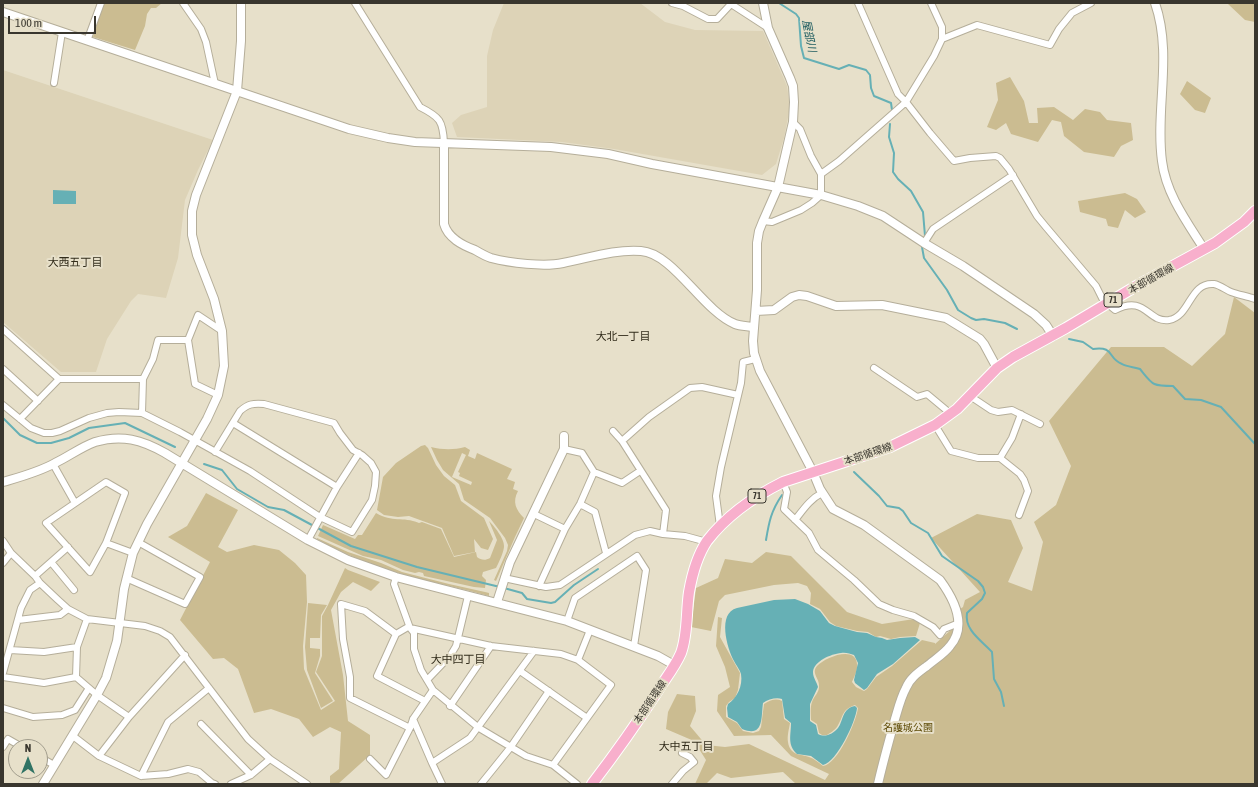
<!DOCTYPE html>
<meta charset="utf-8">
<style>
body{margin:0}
#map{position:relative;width:1258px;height:787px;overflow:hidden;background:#e7e0ca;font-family:"Asap Condensed",sans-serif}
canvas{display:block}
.frame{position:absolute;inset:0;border:4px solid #39362e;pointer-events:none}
.north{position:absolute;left:8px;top:739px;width:40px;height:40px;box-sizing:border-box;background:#e7e0ca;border:1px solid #a19c8c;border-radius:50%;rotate:0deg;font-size:11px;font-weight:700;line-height:16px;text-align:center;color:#39362e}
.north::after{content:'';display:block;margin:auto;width:14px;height:18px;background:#307364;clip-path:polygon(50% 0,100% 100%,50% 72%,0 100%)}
.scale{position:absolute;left:8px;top:16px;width:88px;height:18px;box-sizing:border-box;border:2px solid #39362e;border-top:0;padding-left:5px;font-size:12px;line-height:14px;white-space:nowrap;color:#39362e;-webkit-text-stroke:3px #e7e0ca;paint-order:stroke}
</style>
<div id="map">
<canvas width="1258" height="787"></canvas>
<div class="frame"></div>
<div class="north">N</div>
<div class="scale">100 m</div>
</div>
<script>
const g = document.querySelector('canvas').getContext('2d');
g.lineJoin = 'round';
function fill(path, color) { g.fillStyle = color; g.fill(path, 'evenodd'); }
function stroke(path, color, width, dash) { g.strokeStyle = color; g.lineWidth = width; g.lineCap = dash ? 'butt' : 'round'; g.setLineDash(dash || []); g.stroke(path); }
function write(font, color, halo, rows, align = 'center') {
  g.font = font + ' "Asap Condensed","Noto Sans JP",sans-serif'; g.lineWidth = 4; g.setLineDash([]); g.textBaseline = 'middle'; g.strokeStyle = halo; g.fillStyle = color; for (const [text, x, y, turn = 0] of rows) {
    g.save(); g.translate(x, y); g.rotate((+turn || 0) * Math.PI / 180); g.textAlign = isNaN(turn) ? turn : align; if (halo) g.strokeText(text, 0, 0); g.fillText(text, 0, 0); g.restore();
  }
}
const built = new Path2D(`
 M504,3H640L665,22L695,30L763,31L787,86L790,107L784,138L776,164L762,175L614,149L562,142L457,137L452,123L461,115L487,107V56L493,30Z
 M3,70L213,140L198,170L185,200L178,258L166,298L138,294L131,301L107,339L96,372H61L3,322Z`);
const green = new Path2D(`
 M105,3H162L156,8H151L147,14L145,26L135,50L93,37L102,7Z
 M1228,3H1255V22L1245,20L1228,4Z
 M1010,77L1024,101L1029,123H1038L1037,108L1054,107L1073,120L1085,109L1100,112L1107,120L1131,123L1133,140L1121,146L1114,157L1084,152L1064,136L1061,122L1052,120L1038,142L1011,134L1006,123L996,130L987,127L998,100L996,83Z
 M1187,81L1211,98L1205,113L1195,110L1180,94Z
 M1125,193L1137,199L1146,212L1135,218L1125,210L1118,228L1108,226L1106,219L1080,212L1078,201Z
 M1234,297L1255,313V784H796L783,772L731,778L717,773L706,784H695L706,760L694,741L666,729L668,712L677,694L695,696L696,711L690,726L706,745L725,747L749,744L825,780L829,774L791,756L771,735L734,736L717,711L718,695L730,687L725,667L716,646L718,617L722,618L720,637L740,673L738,690L735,698L729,702L726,706V717L737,723L743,731L753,733L759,731L761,727L764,704C770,700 776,698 782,701L784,719L790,723C789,729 787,736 788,742C790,756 801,754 809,757C815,759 819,763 823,766C838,764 856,722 858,708L855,705C841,710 844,716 837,727C835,730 830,733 827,735H822L819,733L817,724L811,720C811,715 810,707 812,702C814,696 820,692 819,685C819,678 811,673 817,666C825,657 856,645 857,664C858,670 854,677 852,682L856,687L864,691L867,689L876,677L892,666L922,640L935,643V644L952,629L961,632L960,609L963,607L965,600L980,592L931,538L977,514L1011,520L1023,548L1008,582L1032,591L1043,542L1034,522L1056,505L1071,466L1049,421L1111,347H1164L1192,366L1225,334Z
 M425,445L428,448L436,465L444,476L455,485L461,501L484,518L493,539L488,550L481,548L474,539L475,552L454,556L442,528L409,516L398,517L384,515L377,510L383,477L396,463L421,446Z
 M431,447C443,450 454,450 465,447L470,450L468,456L475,459L477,453L512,469L507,479L515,482L513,489L518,491C512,502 516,510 524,518L515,537L496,581L494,580L507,551L508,545L505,538L490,518L464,500L459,484L443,470L437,460ZM462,453L466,455L458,472L460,473L459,476L472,482L471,485L452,477Z
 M206,493L238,510L218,547L227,552L254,545L279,550L295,563L306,575L307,602L303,646L304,669L321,710L335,701L316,672L322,656V616L328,605L345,568L348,570L380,582L371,591L353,582L341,592L331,610L343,675L348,721L370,735V755L338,784H330V776L339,769L341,732L330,727L313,737L299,719L271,709L254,713L238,669L224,658L213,659L180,620L210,562L168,537L187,526Z
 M376,513C393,523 402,516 419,523L422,522L441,529L454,557L476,552L477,557C481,560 485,561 490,558L497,540L489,521C494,526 505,539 504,547C503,554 499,562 496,568L483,572L482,576L486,580L485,588L474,587L424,576L423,573L419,572L415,573L403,570L381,560L363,556L318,536L323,525L355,539L358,535H362Z
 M317,538L348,552L381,563L402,572L449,584L485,592L489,593V596C461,588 433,583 405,575C374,566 345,555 317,539Z
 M766,552L791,556L847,612L882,624L914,619L920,623L916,636L900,637L891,639L880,636L876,637L868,632L857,631L836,626L830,622L820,609L810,604L811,593L807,586L798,583L774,585L725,595L719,601L711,631L691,627L696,588L718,578L725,559L752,563Z
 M308,603L327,605L321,615L320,638H310V648L320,649V656L315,673L333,701L321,708L307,670L305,647Z`);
const water = new Path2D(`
 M53,190L76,191V204H53Z
 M795,599L808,604L820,611L829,623L835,626L857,632L867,633L876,637L882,638L887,640L900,638L915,637L920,640L893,664L877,674L867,688L864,690L855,683L854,680L858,663L854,655C850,654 846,652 841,653C831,654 814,661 813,672C813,678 817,682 818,687L810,704V721L816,725L818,734C825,738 833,734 838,728C843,722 842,708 855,706L857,708C856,721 837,762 823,765L811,756L797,754C787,745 791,735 791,723L785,718L782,699C777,697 768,699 763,703C761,718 764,738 742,729L737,722L728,717L727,708L728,704C737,698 743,686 741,674C740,670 736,665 734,661C727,648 717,613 737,608L774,600Z`);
const stream = new Path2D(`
 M779,3L796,14L799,18L801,46L804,58L839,69L849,65L866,70L870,75L871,88L874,96L891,103L892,110
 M890,124L889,137L894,153L893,172L898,179L911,191L923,212L925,236
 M922,247L924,258L947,290L958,310L971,318L976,320L984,319L1005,323L1017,329
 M1069,339L1083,342L1093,349C1115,346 1107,358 1122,364C1127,367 1135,367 1140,369C1153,385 1152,386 1173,386L1185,399L1201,400L1221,407L1255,444
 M3,418L20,435L37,443H51L69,438L89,428L125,423L175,447
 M204,464L222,470L237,489L268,507L284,510L351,546L417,567L500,587
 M854,472L879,496L887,506L899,508L903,511L911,523L928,533L942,556L978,581L983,587L985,593L982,599L967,613C964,630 982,641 992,652L994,679L1001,692L1004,706
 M766,540C769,522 771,511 782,495
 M504,588L522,593L527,599L551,603L555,602L574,585L598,569`);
const minor = new Path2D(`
 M183,3L201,29L206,42L215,84
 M355,3L420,107C440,117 443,121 444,143
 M672,3L683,6L708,19H717L731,4L768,28
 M858,3L898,94L906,102L930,133L954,161L970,158L996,156L1000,158L1009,169L1037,216L1046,227L1096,286L1103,300L1115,310C1146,294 1147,323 1169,320C1191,316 1189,282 1214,284C1220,285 1226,290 1231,292C1239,295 1247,296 1255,299
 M942,39L977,25L1050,45L1059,29L1072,13L1091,3
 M87,41L101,3
 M54,83L62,32
 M821,174L839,161L906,102L934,56L942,39V27L931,3
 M763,221L772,222L801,210L812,203L821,195V174L811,156L800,129L793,122
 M924,243L933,229L1013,175
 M3,329L59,379H143
 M874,368L917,397L927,394L951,414
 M3,369L38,401
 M218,395L195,384L188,340L198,315L222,331
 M970,396L991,410L998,412L1012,410L1040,424
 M3,405L31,428L44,433H52L60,431L89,418L107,413L119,412L142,413L180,432L250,471L320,517L352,532L372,500L375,486L376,472L371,463L362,455L353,450L340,433L334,423L264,404C253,403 248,404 240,411L215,452
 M142,413L143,379L153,359L158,340H188
 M20,419L59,379
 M233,423L337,487
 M935,425L951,451L978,458H1000L1020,474L1024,480L1028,491L1019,515
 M613,431L622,441L666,510L663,534
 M622,441L649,417L690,388L702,387L738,395
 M564,449L582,453L594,472L622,483L640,471
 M1000,458L1012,438L1021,414
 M53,464L75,503
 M106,482L125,493L106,543L90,572L46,523Z
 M783,482L787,492L784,509L809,533L818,550L854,580L879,604L893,610L914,616L933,627L940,635L944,629L959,623
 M580,504L595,512L606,553
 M534,514L565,529
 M795,520C803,510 810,499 822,493
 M720,526L716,496L721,467L741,383L743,362L755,359
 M308,540L337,487L359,453
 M3,541L11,553L35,576L40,583L58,600L68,609L87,619L145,626L160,631L170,637L248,739L270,759L307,784
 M106,543L133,553
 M51,562L74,590
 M3,563L11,553
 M35,576L68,547
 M396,577L394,584L410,628L414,633V649L421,670L433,690L479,728L526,756L553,765L577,784
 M126,578L185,604L200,577L138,542
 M504,578L546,587L560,585L635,535L650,531L663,534L685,536L707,542
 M539,586L565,529L580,504L594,472
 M18,620L60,615L68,609
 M567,621L575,598L637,556L646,570L634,646
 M396,634L377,676L425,701
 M10,650L44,652L77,647
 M578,660L590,630
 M520,671L587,718
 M3,673L21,608L30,590L40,583
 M3,677L44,683L76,677
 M76,677L97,695L129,717
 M76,677L77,647L87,619
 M427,680L450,656L456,646L468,596
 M450,706L491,646
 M3,708L33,717L62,715L75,710L89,688
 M413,719L432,763L470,738L534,651
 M201,724L251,775
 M410,728L350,698V677L343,639L341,604L365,611L396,634L408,627L410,628L491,646L561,654L578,660L611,685L553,765
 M73,736L99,756L141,776L168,774L188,769L199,772L212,783L215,784
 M3,747L8,739L22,747
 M99,756L129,717L185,655
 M40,757L54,765
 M370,759L386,775L410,728L413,719L433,690
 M432,763L442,784
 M141,776L168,722L209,688
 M231,784L251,775L270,759
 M481,784L510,748L549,691
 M672,784L683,771L694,762L690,757L682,753`);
const tertiary = new Path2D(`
 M763,3L768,28L790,78L793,86L794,102L793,122L778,187L763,221L759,231L757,243V290L753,341L754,353L760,371L813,472L820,489L833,509L864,525L940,580C954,599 968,625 950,646C944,654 934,660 927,666C919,672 910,678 906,688C901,697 898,709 895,719C889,741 883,762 878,784
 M1155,3C1173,55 1155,109 1162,161C1166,194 1187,222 1204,249
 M3,12L349,129L388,138L415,142L551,147L608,154L652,164L821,195L858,206L883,216L924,243L963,266L1034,314L1046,325L1053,336
 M444,143V224C448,238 462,245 475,250C480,253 485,256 491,258C510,263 544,267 563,263C589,258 615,249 641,251C673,253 703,311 735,324C740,326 747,326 753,327
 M756,311L774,310L792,297L799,295L807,296L836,306L882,305L946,318L980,339L984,344L997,368
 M3,482C20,477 39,472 55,463C68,457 81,447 95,442C122,434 142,440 165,453L308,540L348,560L396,577L419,583L567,621L658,656L674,665
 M497,602L510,562L564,449V436
 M43,784L97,695L106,678L117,641L124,589L133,553L147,524L207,419L218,395L224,366L222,331L214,299L197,255L192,235V211L196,195L237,91L241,41V3`);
const primary = new Path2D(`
 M592,784C615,754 637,723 657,692C665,679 675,667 681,653C688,634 686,612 689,592C692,575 697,556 707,541C727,515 755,496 783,482L890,447L935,425L957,409L997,368L1013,357L1066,328L1138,285L1215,243L1244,222L1255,211`);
const shields = [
 [1113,300,18],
 [757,496,18]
];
const shieldNames = [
 ["71",1113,300],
 ["71",757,496]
];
const streetNames = [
 ["本部循環線",1151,279,-29],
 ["本部循環線",868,454,-18],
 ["本部循環線",650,702,-56]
];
const parkNames = [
 ["名護城公園",908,728]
];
const waterNames = [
 ["屋部川",809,36,79]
];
const neighbourhoodNames = [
 ["大西五丁目",75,263],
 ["大北一丁目",623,337],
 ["大中四丁目",458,660],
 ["大中五丁目",686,747]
];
fill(built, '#ddd3b7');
fill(green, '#cbbc91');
fill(water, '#66b0b5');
stroke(stream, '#66b0b5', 2);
stroke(minor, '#b5ae9a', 8);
stroke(tertiary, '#b5ae9a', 10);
stroke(primary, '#fff', 12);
stroke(minor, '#fff', 6);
stroke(tertiary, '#fff', 8);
stroke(primary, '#f8afcc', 10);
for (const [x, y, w] of shields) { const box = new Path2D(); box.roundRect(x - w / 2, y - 7, w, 14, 3); g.fillStyle = '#e7e0ca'; g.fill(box); stroke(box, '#39362e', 1); }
write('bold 9px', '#39362e', null, shieldNames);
write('10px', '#39362e', '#e7e0ca', streetNames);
write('10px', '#5c4904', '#e7e0ca', parkNames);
write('italic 11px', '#1b5a5e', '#e7e0ca', waterNames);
write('11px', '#322c1b', '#e7e0ca', neighbourhoodNames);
</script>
